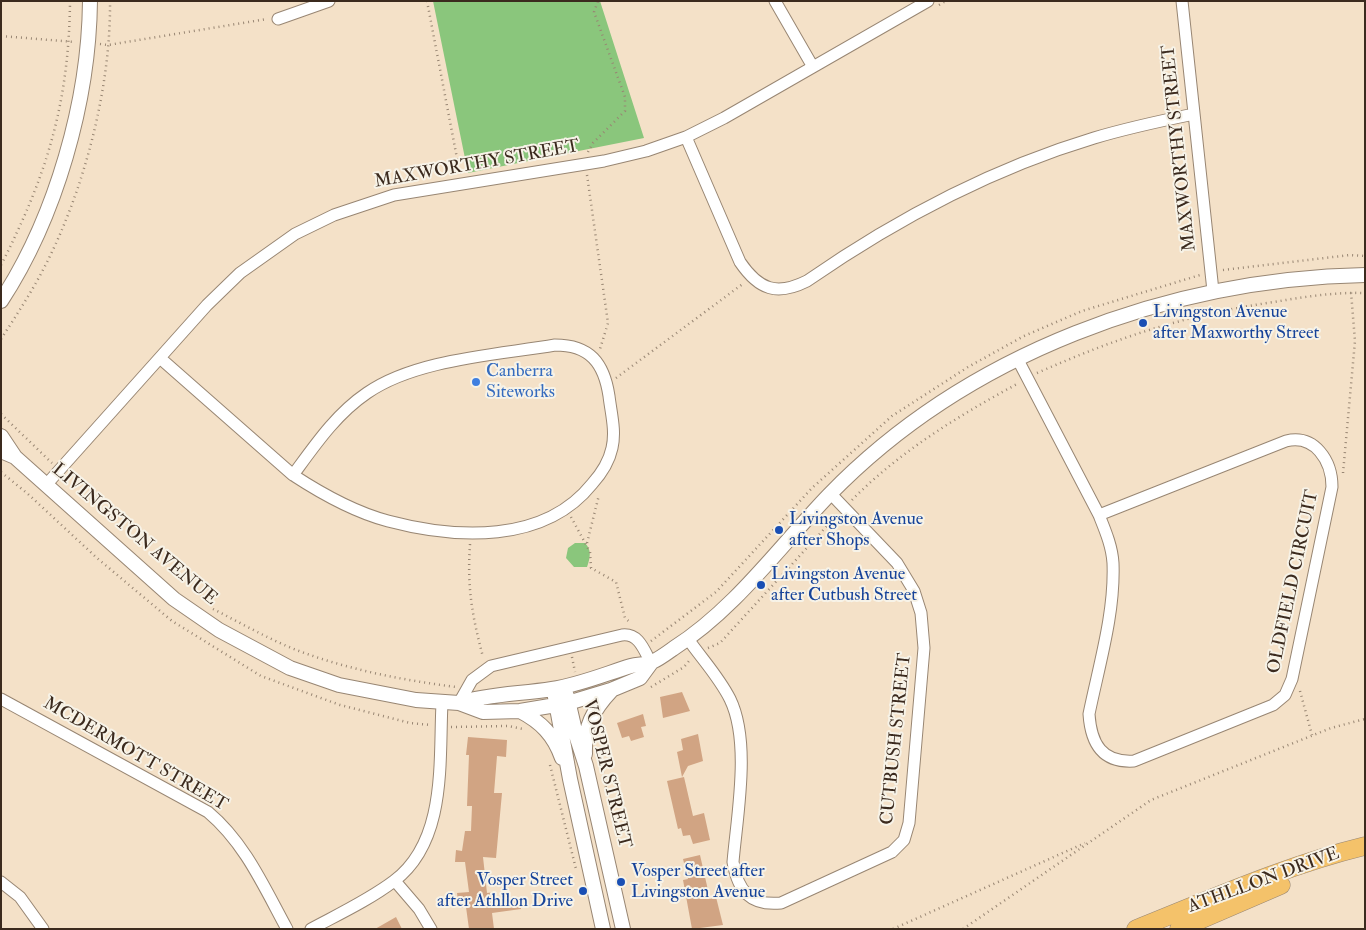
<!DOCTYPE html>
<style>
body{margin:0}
#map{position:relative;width:1366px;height:930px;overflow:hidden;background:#f4e1c8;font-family:"IM FELL Double Pica",serif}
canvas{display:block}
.frame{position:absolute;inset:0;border:2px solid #3b2a1e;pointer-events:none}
</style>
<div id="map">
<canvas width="1366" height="930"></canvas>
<div class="frame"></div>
</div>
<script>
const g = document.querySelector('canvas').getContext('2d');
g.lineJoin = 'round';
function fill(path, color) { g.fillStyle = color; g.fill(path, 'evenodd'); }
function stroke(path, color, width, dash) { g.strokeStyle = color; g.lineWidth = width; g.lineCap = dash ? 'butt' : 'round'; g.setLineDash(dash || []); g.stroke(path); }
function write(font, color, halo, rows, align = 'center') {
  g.font = font + ' "IM FELL Double Pica",serif'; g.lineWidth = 4; g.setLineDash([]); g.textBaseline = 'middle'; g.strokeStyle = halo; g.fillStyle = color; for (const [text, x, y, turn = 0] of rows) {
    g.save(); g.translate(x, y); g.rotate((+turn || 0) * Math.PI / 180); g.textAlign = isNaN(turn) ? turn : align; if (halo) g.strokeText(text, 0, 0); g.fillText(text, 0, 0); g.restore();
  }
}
const green = new Path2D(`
 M433,1H600L644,138L468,173Z
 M575,543H585C592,550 590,558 587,567H574L566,558L568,548Z`);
const building = new Path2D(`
 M682,692L690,711L663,718L660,697Z
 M643,714L646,726L641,727L644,737L631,741L629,736L622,738L617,723Z
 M698,734L703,761L688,766L682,777L677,752L683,750L681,739Z
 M468,737L507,740L506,757L497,756L494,793H502L496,858L483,857L487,893L495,892L496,901L520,899L521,909L492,913L494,929H469L466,907L459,908L457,893L469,892L465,862H455L456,850L462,851L465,831H471L472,806H467L469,755H466Z
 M684,777L693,816L704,813L710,840L693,844L690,835L683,836L681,828L678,829L667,781Z
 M700,855L710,899L716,897L723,925L692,929L683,880L688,879L683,859Z
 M396,917L402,929H375Z`);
const path = new Path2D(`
 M427,1L460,174
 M939,5L946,1
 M1,36L75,42
 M100,44L108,45L267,19
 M588,152L593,143L625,111V97L594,12L598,1
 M587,175L608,323L600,349
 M1,265C47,175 69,103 70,1
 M1223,270L1350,255L1365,256
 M1,339C16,316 31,293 44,268C84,191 111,88 110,1
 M1037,373C1119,337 1185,315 1274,302C1303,297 1335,292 1365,293
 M616,378L744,283
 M1,414L52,463
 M1,472L28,494L97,558L172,621L261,676L340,705L410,723L431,725
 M1343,473L1355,341L1351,292
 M852,500C899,452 958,416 1017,384
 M571,517L590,552L591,568L616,582L625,618L631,623
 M587,543L599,495
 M470,544C467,588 472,615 483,657
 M213,609C241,623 270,640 299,651C350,670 402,680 456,687
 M651,641L716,592L812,488L892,416L968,367L1024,336L1082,311L1200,275
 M708,648L720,643L836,516
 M572,657L575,672
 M651,687L684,667L689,661
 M1300,691L1312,735
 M451,727L508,726L523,729
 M599,752L606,788
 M550,765L576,869
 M893,929L1085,843
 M963,929L1151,800L1331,728L1365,719`);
const minor = new Path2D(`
 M775,1L813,67
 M1182,1L1213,291
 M278,19L329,1
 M686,137L740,262C759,290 777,296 807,281C895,220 991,169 1094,138C1127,128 1160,121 1194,114
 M160,358L293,475C315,445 336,414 367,393C416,359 497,355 555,345C590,345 604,363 609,396C611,413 616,431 612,448C609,462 601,474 592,484C544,544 456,539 388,521C354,512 322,494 293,475
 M1018,360L1099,515C1105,530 1112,546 1113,563C1115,613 1099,665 1089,714C1091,744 1102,763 1134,761L1273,705L1285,695L1292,679L1332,487C1332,461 1315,434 1286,441L1099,515
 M46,485L207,305L240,273L295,234L334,215L394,195L604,161L646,151L686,137L724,118L928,1
 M688,639C702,659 719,677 730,699C751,742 737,815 733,862C738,891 750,906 781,903L892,852L904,840L909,823L924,648L921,613L914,591L897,563L831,494
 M1,699L208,812C245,843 264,887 287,929
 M459,703L472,680L491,666L622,635C639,633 644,650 651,663
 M395,881L419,909L431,929
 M1,882L20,897L43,929
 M311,929C339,914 369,900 394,881C447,841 439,762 442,703`);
const tertiary = new Path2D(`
 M1,301C56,217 89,101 90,1
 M1,436L15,457
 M1,451L15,457L174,599L219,630L290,668L339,685L416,700L459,703L483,712L520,711L568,703L611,690L640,678L651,663
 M567,696L576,735L586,766L623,929
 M555,697L570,779L603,929
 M459,703C488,694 521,694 552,689C579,685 605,674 631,666C638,664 646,665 652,662C659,659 667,653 674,648C735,609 779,547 829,495C967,353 1169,279 1365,275
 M520,711C541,722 554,735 562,758
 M585,754C584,727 593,710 611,691`);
const primary = new Path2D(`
 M1136,929C1211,899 1287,865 1365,846
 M1179,929L1281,885`);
const markers = [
 [1143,323,5,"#1a4fb4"],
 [476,382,5,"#3f7fe0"],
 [779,530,5,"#1a4fb4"],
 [761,585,5,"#1a4fb4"],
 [621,882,5,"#1a4fb4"],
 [583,891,5,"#1a4fb4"]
];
const streetNames = [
 ["MAXWORTHY STREET",1180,148,-96],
 ["MAXWORTHY STREET",477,165,-10],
 ["LIVINGSTON AVENUE",134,535,40],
 ["OLDFIELD CIRCUIT",1294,582,-78],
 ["CUTBUSH STREET",897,739,-84],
 ["MCDERMOTT STREET",135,755,30],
 ["VOSPER STREET",606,774,76],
 ["ATHLLON DRIVE",1264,881,-20]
];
const transitNames = [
 ["Livingston Avenue",1153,313],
 ["after Maxworthy Street",1153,334],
 ["Livingston Avenue",789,520],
 ["after Shops",789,541],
 ["Livingston Avenue",771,575],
 ["after Cutbush Street",771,596],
 ["Vosper Street after",631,872],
 ["Livingston Avenue",631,893],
 ["Vosper Street",573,881,"right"],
 ["after Athllon Drive",573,902,"right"]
];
const shopNames = [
 ["Canberra",486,372],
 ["Siteworks",486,393]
];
fill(green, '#8ac67c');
fill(building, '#d1a483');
stroke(minor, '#988673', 13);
stroke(tertiary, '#988673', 16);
stroke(primary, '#988673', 19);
stroke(path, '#988673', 2.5, [1, 4]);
stroke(minor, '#fff', 11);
stroke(tertiary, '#fff', 14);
stroke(primary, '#f4c26a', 18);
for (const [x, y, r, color] of markers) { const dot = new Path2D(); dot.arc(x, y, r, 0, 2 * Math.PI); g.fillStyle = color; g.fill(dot); stroke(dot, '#f7f3e8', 2); }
write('18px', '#3b2a1e', '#f7f3e8', streetNames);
write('18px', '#164399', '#f7f3e8', transitNames, 'left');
write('18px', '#366cbe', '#f7f3e8', shopNames, 'left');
</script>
